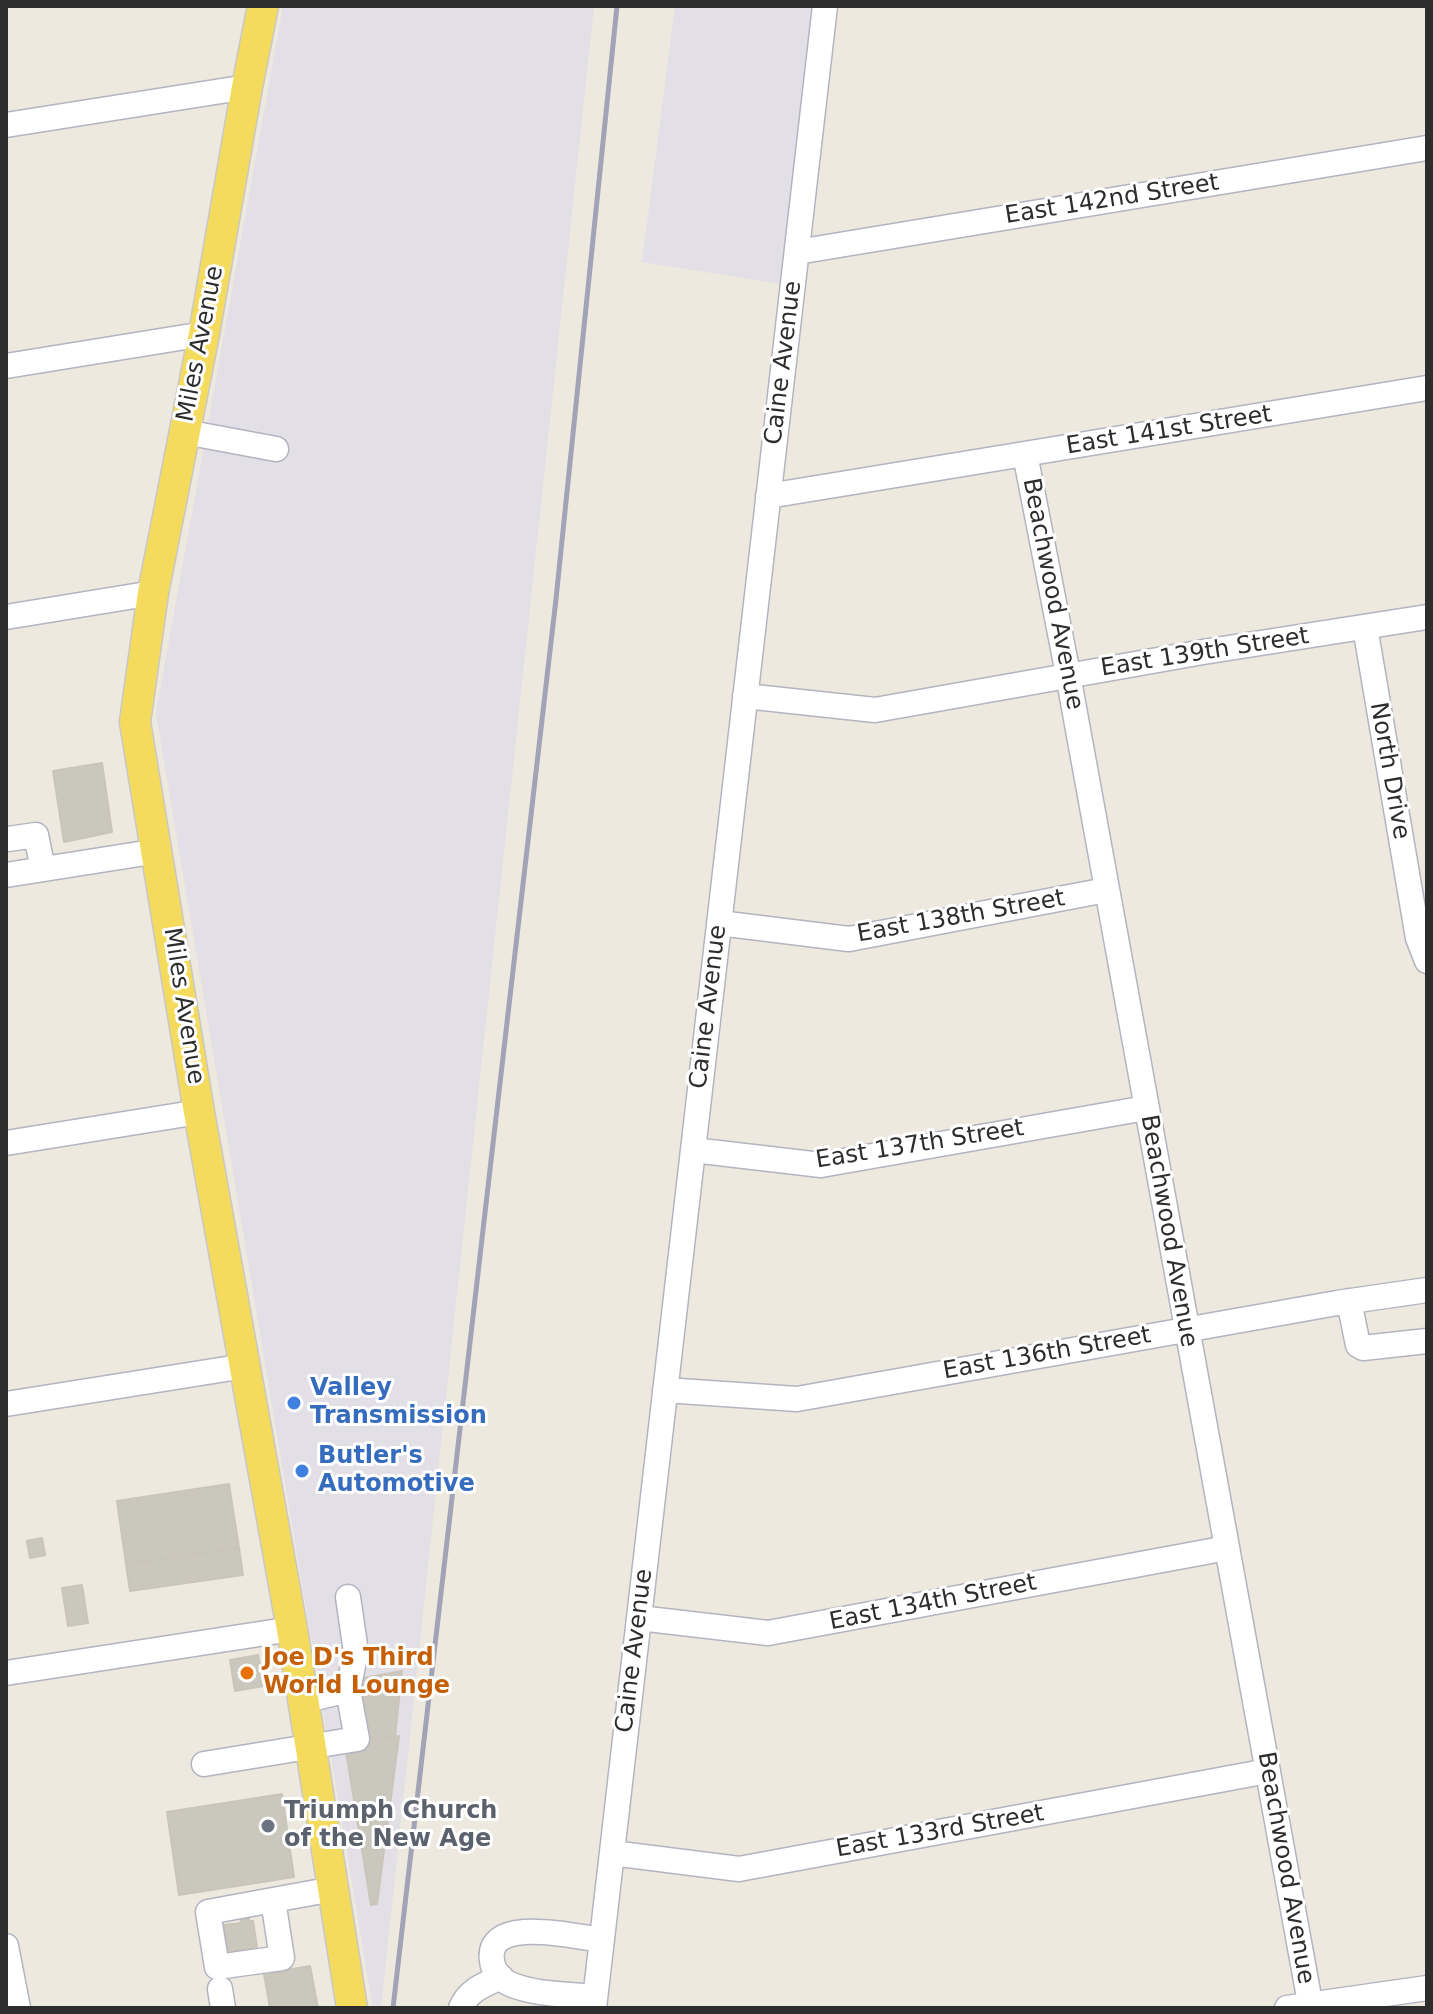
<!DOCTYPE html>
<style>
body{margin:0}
#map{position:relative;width:1433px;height:2014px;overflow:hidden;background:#eee9df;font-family:"DejaVu Sans",sans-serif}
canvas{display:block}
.frame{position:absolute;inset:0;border:8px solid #2d2d2d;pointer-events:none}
</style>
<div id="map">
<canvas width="1433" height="2014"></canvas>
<div class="frame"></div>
</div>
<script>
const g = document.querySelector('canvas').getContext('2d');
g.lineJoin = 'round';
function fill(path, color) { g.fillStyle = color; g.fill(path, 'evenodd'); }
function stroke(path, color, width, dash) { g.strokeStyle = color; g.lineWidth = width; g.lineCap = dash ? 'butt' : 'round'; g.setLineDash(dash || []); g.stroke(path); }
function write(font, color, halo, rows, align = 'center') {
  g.font = font + ' "DejaVu Sans",sans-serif'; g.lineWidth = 6; g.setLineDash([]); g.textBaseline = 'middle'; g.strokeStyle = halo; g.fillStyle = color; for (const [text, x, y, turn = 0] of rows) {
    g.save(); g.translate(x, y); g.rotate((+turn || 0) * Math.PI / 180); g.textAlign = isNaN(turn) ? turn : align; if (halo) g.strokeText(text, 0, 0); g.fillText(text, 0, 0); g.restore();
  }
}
const industrial = new Path2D(`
 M283,6H594L381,2008H373L156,713Z
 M675,6H825L793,286L642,262Z`);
const building = new Path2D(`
 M102,763L112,832L64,842L53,771Z
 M229,1484L239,1548L126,1564L117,1501Z
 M42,1538L45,1555L30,1558L27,1541Z
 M239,1548L243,1575L130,1591L126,1564Z
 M82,1585L88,1623L68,1626L62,1588Z
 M258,1655L264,1686L235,1691L230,1660Z
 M402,1671L395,1737L369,1741L358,1679Z
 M399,1736L377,1904L371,1905L345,1745Z
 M282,1794L294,1877L179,1895L167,1812Z
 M249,1915V1921H253L257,1947L229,1952L224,1925L241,1923L240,1917Z
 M310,1966L318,2008H270L264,1974Z`);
const minor = new Path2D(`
 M6,125L247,87
 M797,252L1427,148
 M6,366L204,334
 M185,432L276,449
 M1025,454L1066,664L1311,2008
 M768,496L1427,388
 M6,617L153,593
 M1365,627L1418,938L1427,961
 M745,696L875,710L1203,652L1427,617
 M8,839L36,835L43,869
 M6,875L158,851
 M719,923L849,939L1106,890
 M6,1143L199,1112
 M693,1150L821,1165L1146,1108
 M1349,1301L1358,1345L1363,1348L1427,1341
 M665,1390L797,1399L1337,1303L1427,1290
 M6,1404L245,1366
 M639,1618L768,1633L1227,1548
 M6,1673L292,1629
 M348,1690L356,1652L348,1597
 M204,1764L357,1739L348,1690L303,1701
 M612,1853L739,1869L1268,1771
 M273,1900L282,1958L217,1967L208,1912L333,1889
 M6,1946L18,2008
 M220,1989L223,2008
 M595,1997C569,1994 535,1995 510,1984C501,1980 493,1971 492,1961C485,1914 576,1937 602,1940
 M461,2008C468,1990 484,1985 501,1977
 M594,2008L825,6
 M1287,2008L1427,1988`);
const major = new Path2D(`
 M263,6L247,87L204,334L153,593L135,722L199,1112L292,1629L352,2008`);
const rail = new Path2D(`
 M393,2008L556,599L617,6`);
const markers = [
 [294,1403,8,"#3f7fe0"],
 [302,1471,8,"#3f7fe0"],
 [247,1673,8,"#e8710a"],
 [268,1826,8,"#6b7280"]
];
const streetNames = [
 ["East 142nd Street",1112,200,-9],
 ["Miles Avenue",201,344,-79],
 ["Caine Avenue",784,363,-83],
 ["East 141st Street",1169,431,-9],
 ["Beachwood Avenue",1052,594,79],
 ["East 139th Street",1205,653,-9],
 ["North Drive",1389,771,80],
 ["East 138th Street",961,917,-10],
 ["Miles Avenue",183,1006,81],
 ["Caine Avenue",709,1007,-83],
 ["East 137th Street",920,1145,-9],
 ["Beachwood Avenue",1168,1231,80],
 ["East 136th Street",1047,1354,-10],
 ["East 134th Street",933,1603,-11],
 ["Caine Avenue",635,1651,-83],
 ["East 133rd Street",940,1832,-10],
 ["Beachwood Avenue",1285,1868,80]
];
const shopNames = [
 ["Valley",310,1389],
 ["Transmission",310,1417],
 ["Butler's",318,1457],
 ["Automotive",318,1485]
];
const foodNames = [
 ["Joe D's Third",263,1659],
 ["World Lounge",263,1687]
];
const worshipNames = [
 ["Triumph Church",284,1812],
 ["of the New Age",284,1840]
];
fill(industrial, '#e2dfe7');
fill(building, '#cac7bd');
stroke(building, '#cac5b8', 2);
stroke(minor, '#b3b4c0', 27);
stroke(major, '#c8c8c8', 33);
stroke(minor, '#fff', 24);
stroke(major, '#f4db5e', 30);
stroke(rail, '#a1a3b7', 5);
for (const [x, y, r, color] of markers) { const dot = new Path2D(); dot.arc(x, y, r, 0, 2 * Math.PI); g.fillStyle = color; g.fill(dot); stroke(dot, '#fff', 3); }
write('24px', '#2d2d2d', '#fff', streetNames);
write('bold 24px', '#366cbe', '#fff', shopNames, 'left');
write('bold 24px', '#c56008', '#fff', foodNames, 'left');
write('bold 24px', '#5b616d', '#fff', worshipNames, 'left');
</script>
